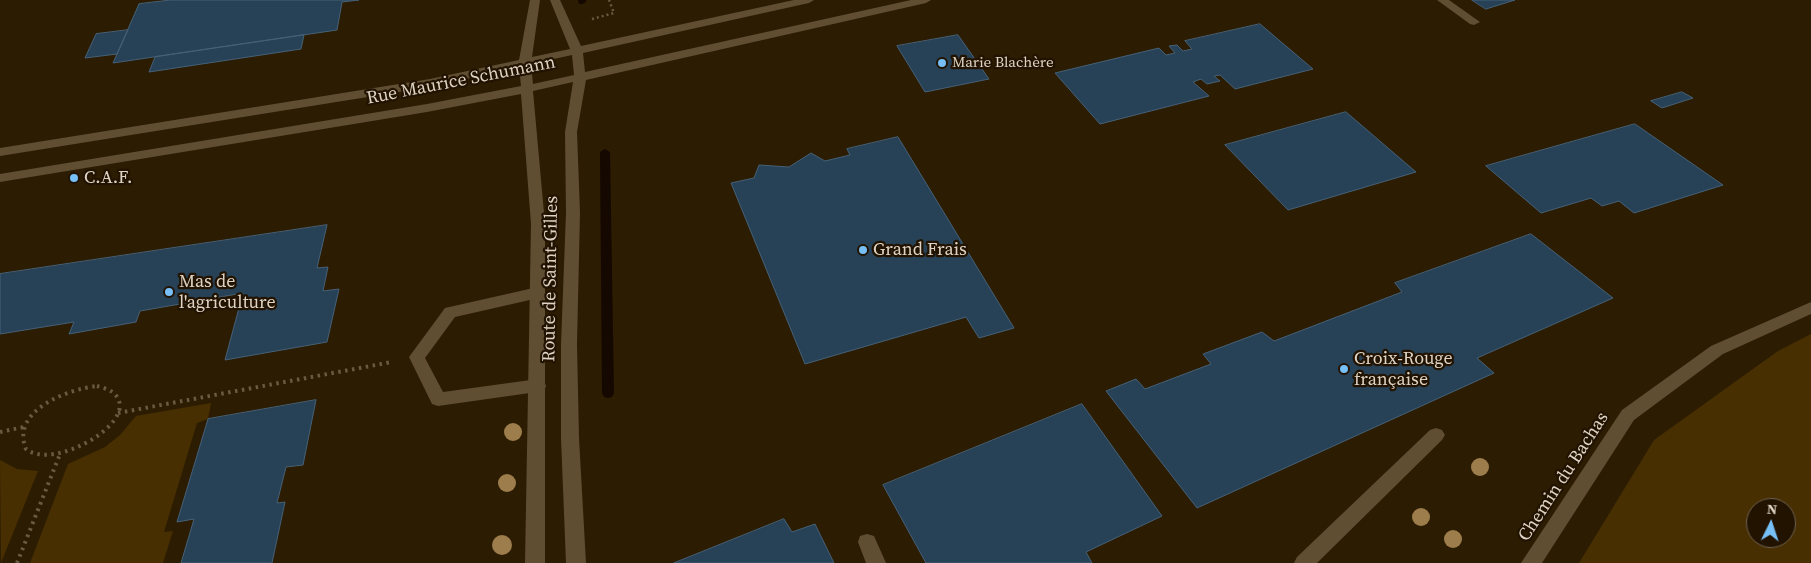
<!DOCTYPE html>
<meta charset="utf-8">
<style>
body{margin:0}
#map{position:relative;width:1811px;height:563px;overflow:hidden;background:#2c1c02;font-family:"Source Serif 4",serif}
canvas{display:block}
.north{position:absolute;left:1746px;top:498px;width:50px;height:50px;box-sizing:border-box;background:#221300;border:1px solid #6d604e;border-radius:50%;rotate:4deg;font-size:14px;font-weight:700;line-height:20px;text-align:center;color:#ded3c4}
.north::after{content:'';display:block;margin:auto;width:18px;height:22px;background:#77bff7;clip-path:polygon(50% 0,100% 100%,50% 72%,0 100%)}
</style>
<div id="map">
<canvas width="1811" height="563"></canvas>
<div class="north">N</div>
</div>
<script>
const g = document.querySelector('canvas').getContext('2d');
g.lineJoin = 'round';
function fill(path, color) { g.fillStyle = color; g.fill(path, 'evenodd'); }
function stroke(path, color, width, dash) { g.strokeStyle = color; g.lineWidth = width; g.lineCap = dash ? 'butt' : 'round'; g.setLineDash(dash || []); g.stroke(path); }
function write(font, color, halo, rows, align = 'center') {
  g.font = font + ' "Source Serif 4",serif'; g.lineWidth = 4.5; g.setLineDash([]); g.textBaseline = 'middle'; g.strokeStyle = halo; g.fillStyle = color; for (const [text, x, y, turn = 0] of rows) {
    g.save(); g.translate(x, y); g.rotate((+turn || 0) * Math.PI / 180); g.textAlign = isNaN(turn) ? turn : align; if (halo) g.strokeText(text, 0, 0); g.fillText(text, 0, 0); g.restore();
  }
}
const green = new Path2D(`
 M1811,334V563H1579L1654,440L1778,351ZM1756,508H1786V538H1756Z
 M211,403L208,419L197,423L164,532L173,531L163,563H30L68,464L105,447L120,435L136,416Z
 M0,460L17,469L38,471L1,563Z`);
const stream = new Path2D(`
 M578,0H586V2L582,4H579Z
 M605,149L610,152L614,393L612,397L608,398L604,397L602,393L600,152Z`);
const building = new Path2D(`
 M171,0H359L342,2L337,30L113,63L139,4Z
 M1472,0H1515L1486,9Z
 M1260,24L1313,69L1235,89L1220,75L1214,76L1220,81L1207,84L1201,79L1193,82L1209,96L1100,124L1055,73L1159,48L1166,55L1175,53L1169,46L1177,45L1183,51L1192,49L1185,41Z
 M128,30L117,54L85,58L96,34Z
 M304,35L301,49L149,72L155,57Z
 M958,35L989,79L925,92L897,46Z
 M1682,92L1693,98L1662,108L1651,101Z
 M1346,112L1416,172L1288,210L1225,145Z
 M1635,124L1723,185L1634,213L1619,201L1602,206L1591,198L1541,213L1486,166Z
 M898,137L1014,328L979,338L966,317L805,364L731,183L754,178L759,165L789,167L811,153L825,161L850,155L847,149Z
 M327,225L317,268L328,267L323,291L339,289L327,342L225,360L243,293L140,311L136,322L69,334L74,322L0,334V274Z
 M1531,234L1613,298L1477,358L1494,373L1197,508L1106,391L1136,379L1145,389L1211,364L1203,354L1262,332L1274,341L1402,292L1395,283Z
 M316,400L303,465L286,467L277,503L285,502L272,563H181L194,519L177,522L208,419Z
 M1082,404L1162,516L1086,552L1092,563H926L883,485Z
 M784,519L792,532L815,524L834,563H674Z`);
const pathFar1 = new Path2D(`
 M592,19L614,13L609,0`);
const path = new Path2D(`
 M97,386C104,388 113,390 117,397C136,424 53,471 26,449C10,410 69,389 97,386Z
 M118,413L392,362
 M0,432L24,427
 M17,563L60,454`);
const lane = new Path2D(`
 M1437,0H1449L1480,22L1474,25L1470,24Z
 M538,287L543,289L546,293L543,297L455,317L425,358L443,392L538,379L544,381L546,386L544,391L438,406L432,404L409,357L445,308Z
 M1436,428L1442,430L1445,435L1442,440L1317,563H1294L1297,557L1430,430Z
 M867,534L874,536L886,563H866L858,542L860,536Z`);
const street = new Path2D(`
 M1811,302V314L1723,354L1634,420L1542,563H1521L1622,410L1711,346Z`);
const secondary = new Path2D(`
 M530,0H540L532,57L570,49L550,0H560L581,46L794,0H814L809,3L583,53L585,72L911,0H931L926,3L586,80L577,132L580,213L577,344L579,438L586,563H566L561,438V344L566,213L565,132L573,82L533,91L545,224V563H525L531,224L521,94L427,112L0,182V174L427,104L521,86L519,67L430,87L0,156V148L430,79L519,60ZM572,55L574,75L533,84L531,64Z`);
const trees = [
 [513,432,9],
 [1480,467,9],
 [507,483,9],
 [1421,517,9],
 [1453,539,9],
 [502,545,10]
];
const markers = [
 [942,63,5,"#77bff7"],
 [74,178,5,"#77bff7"],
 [863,250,5,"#77bff7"],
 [169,292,5,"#77bff7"],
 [1344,369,5,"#77bff7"]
];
const farPoinames = [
 ["Marie Blachère",952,63]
];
const streetNames = [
 ["Rue Maurice Schumann",461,81,-11],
 ["Route de Saint-Gilles",551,279,-89],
 ["Chemin du Bachas",1564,477,-57]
];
const poiNames = [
 ["C.A.F.",84,178],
 ["Grand Frais",873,250],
 ["Mas de",179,282],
 ["l'agriculture",179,303],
 ["Croix-Rouge",1354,359],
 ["française",1354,380]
];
fill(green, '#472f02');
fill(stream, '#150800');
fill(building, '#274156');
stroke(building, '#466177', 1);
stroke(pathFar1, '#695a44', 2.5, [2, 3]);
stroke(path, '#695a44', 4, [2.5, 4.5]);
fill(lane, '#604e33');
fill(street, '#604e33');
fill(secondary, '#604e33');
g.fillStyle = '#9e7d4c';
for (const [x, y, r] of trees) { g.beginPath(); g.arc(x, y, r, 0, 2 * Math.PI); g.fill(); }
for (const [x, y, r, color] of markers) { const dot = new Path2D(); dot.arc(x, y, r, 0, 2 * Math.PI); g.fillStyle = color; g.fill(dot); stroke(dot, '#221300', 2); }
write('15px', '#ded3c4', '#221300', farPoinames, 'left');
write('18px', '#ded3c4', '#221300', streetNames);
write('18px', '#ded3c4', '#221300', poiNames, 'left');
</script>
